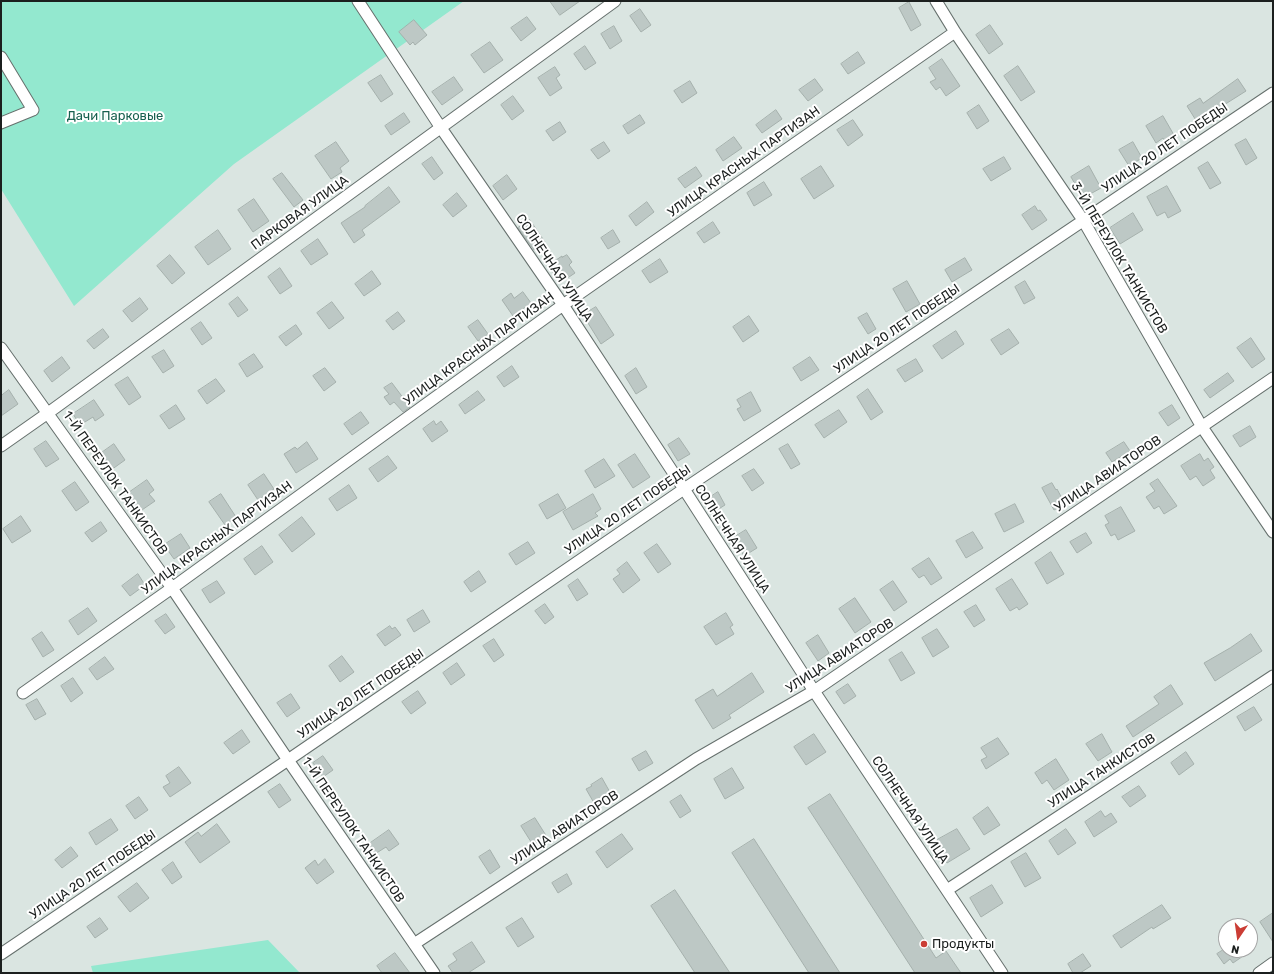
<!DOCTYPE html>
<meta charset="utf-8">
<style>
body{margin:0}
#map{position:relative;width:1274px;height:974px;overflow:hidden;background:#dae5e1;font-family:Rubik,sans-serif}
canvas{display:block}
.frame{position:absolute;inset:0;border:2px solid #1b1f1e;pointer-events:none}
.north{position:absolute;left:1218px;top:918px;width:40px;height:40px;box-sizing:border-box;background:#fff;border:1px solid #a4a5a5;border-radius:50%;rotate:193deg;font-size:11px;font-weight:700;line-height:16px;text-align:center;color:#1b1f1e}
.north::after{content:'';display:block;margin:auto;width:14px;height:18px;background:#cb3d35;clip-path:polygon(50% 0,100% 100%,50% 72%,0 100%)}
</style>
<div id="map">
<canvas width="1274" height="974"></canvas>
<div class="frame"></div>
<div class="north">N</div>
</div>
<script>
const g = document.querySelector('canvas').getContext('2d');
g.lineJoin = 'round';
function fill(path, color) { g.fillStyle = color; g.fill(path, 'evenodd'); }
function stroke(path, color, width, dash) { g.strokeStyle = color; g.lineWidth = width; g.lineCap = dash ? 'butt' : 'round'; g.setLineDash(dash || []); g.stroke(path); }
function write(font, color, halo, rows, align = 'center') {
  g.font = font + ' Rubik,sans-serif'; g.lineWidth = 4; g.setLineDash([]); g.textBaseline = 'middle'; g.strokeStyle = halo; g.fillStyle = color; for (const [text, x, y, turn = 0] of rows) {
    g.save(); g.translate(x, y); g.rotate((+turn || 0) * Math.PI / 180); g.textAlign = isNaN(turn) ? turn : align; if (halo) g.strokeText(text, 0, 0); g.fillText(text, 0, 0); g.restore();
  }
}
const green = new Path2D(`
 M1,1H464L234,164L74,306L1,189Z
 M268,940L300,973H93L91,966Z`);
const building = new Path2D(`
 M550,1H580L560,15Z
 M909,2L921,25L911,31L899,8Z
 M640,9L651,25L641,32L630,16Z
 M527,17L536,29L521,41L511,28Z
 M414,20L427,35L415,45L413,42L410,45L399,32Z
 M990,25L1003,44L989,54L976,35Z
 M614,26L622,41L610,49L601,34Z
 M490,42L503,60L484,73L471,55Z
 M585,46L596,63L585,70L574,54Z
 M858,52L865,63L848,74L841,64Z
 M942,59L960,86L946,96L940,87L936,90L930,82L936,79L929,68Z
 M1018,66L1035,92L1021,101L1004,76Z
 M555,67L560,75L556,78L562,88L550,96L538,78Z
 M381,75L393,94L381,102L368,83Z
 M454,77L463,90L442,105L432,92Z
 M815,79L823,90L808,101L799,90Z
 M1238,79L1246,91L1197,122L1187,106L1200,98L1203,103Z
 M690,81L697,93L682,103L674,91Z
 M513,96L524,111L512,120L501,105Z
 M979,105L989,121L977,129L967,113Z
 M776,110L782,119L762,133L756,125Z
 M404,113L410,122L391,135L385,126Z
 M640,115L645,123L628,134L623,126Z
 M1163,116L1174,135L1165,141L1163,138L1156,143L1146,126Z
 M853,120L863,135L848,146L837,130Z
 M560,122L566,132L553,141L546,131Z
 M734,137L742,148L723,161L716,150Z
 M1246,139L1257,158L1246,165L1235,145Z
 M336,142L349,161L340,168L342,172L331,179L315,156Z
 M604,142L610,151L598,159L591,150Z
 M1133,142L1142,158L1129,166L1119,150Z
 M432,157L443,173L434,180L422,164Z
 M1004,157L1011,169L991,181L983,169Z
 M1208,162L1221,183L1210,189L1198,168Z
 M821,166L834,186L814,199L801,179Z
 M1089,166L1101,188L1083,198L1071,177Z
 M696,167L702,176L685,188L678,179Z
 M282,173L303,200L294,207L273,179Z
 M507,175L517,189L503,200L493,186Z
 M764,182L772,195L754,206L747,193Z
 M1167,186L1181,211L1168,218L1165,212L1157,216L1147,197Z
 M389,187L400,202L362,230L365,235L354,243L341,223L365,207V206Z
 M457,193L467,206L453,217L443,205Z
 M254,199L269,221L253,232L238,210Z
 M647,202L654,212L636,226L629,216Z
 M1035,206L1038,211L1040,210L1047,220L1032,230L1022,215Z
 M1133,213L1143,230L1120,244L1110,228Z
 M530,220L545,242L534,250L518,228Z
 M713,222L720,233L704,243L697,233Z
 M218,230L231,249L208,265L195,247Z
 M613,230L620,242L608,249L601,238Z
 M318,239L328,254L311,265L301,251Z
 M170,255L185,273L172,284L157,266Z
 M567,255L572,262L569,265L575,273L560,283L549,267L551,265L550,264L562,256V257Z
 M965,258L972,270L952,282L945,270Z
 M660,259L668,272L650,283L642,271Z
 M280,268L292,286L280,294L268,277Z
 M372,271L381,284L364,296L355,284Z
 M907,281L920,304L906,312L893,289Z
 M1025,281L1035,298L1024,304L1015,287Z
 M523,292L531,303L513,316L502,300L511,293L514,298Z
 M238,297L248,310L238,317L229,304Z
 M140,298L148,309L132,322L123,311Z
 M332,302L344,318L329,329L317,313Z
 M596,307L614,335L601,344L583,315Z
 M398,312L405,321L393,330L386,321Z
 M867,313L876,329L868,334L858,318Z
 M749,316L759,331L743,342L733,327Z
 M478,320L488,334L478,341L468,327Z
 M201,322L212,338L202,345L191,329Z
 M296,325L302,334L286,346L279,337Z
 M103,329L109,337L94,349L87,341Z
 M1009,329L1019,343L1001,355L991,340Z
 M956,331L964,344L942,359L933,346Z
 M1251,338L1265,359L1252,368L1237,348Z
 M164,350L174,366L163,373L152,357Z
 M254,354L263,367L247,377L239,364Z
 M62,357L70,368L52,382L44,371Z
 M810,357L819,370L801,381L793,368Z
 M916,359L923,371L905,382L897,370Z
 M512,366L519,377L504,387L497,377Z
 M325,368L336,382L324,391L313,376Z
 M636,368L647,387L636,394L625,376Z
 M1228,373L1234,381L1210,398L1204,390Z
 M128,377L141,397L129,405L115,385Z
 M216,379L225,391L207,404L198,391Z
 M392,383L410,407L403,412L394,402L390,405L384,397L389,394L384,388Z
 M868,389L883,412L871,420L857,397Z
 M9,390L18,404L1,416V396Z
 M478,391L485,400L465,414L459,405Z
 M751,392L761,411L744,421L737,409L741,407L737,400Z
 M94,400L104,415L95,421L93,417L80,425L73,414Z
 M176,405L185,419L169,429L160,416Z
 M1172,405L1180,418L1168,426L1159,413Z
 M839,410L847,422L824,438L815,425Z
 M361,412L369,423L352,435L344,424Z
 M434,421L436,425L441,421L448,431L432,442L423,429Z
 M1250,426L1256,437L1240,447L1233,436Z
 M679,438L690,454L678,461L668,445Z
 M46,441L59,459L46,467L34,449Z
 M307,442L318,459L296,473L284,454L295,447L297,449Z
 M1124,442L1130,451L1112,462L1106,453Z
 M114,444L125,460L111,470L100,454Z
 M788,444L800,464L791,469L779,449Z
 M635,454L650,477L633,488L618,465Z
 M1200,454L1204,461L1208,458L1214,467L1210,470L1215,478L1203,486L1196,476L1190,480L1181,466Z
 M388,456L397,468L378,482L369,469Z
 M604,459L615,476L595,488L585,471Z
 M754,469L764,483L752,491L742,476Z
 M264,474L274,489L258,500L248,485Z
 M1158,479L1177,506L1164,514L1159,506L1154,509L1146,497L1155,491L1150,484Z
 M147,480L154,490L149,494L155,501L139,512L127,494Z
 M75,482L89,502L76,511L62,491Z
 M1052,483L1056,490L1057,489L1065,504L1054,510L1042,488Z
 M349,485L357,498L337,511L329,499Z
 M718,492L725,505L717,510L709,498Z
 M221,494L236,517L225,525L209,502Z
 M558,494L566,508L547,519L539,505Z
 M593,494L601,509L595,513L598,516L573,530L563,512Z
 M1015,504L1024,522L1004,532L995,514Z
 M1121,507L1135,531L1118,540L1115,534L1111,536L1105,525L1109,523L1105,516Z
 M21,516L31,531L12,543L3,529Z
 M302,517L315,534L292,552L279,535Z
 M101,522L107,531L92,542L85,533Z
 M746,530L757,548L744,556L733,538Z
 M973,532L983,548L966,558L956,541Z
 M1086,533L1092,543L1077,553L1070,542Z
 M181,534L190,548L174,559L164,545Z
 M528,542L535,553L516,565L509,554Z
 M657,544L671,564L658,573L644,553Z
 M262,546L273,562L255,575L244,559Z
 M1051,552L1064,574L1047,584L1035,563Z
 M929,558L942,578L931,585L924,575L919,578L912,569Z
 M627,562L640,580L623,593L613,579L620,574L617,570Z
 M479,571L486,582L471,592L464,582Z
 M138,574L145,585L130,596L122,586Z
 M578,579L588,594L577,601L568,586Z
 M1012,579L1028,604L1019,610L1017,607L1010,611L996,589Z
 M217,581L225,593L210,603L202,590Z
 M893,581L907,602L894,611L880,590Z
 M855,598L871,622L855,633L839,609Z
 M545,604L554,617L545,624L535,611Z
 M976,605L985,620L974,627L964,612Z
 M88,608L97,621L78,635L69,621Z
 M423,610L430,622L414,632L407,620Z
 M726,613L733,625L730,627L734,634L716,645L704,627Z
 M166,614L175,627L165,634L155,621Z
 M390,626L392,629L395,627L401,635L385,646L377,635Z
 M937,629L949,647L933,657L922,638Z
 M42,632L54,650L43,657L32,639Z
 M1251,634L1262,651L1215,681L1204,663L1230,648Z
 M818,635L829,653L818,661L806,643Z
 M494,639L504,655L494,662L483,646Z
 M902,652L915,673L901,681L889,660Z
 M342,656L354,672L340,682L329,666Z
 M105,657L114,669L97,680L89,669Z
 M457,663L465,675L451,685L443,673Z
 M752,673L764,692L729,715L731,718L713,729L695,700L713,689L717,696Z
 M73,678L83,693L71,702L61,686Z
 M848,684L856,696L844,704L836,692Z
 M1171,685L1183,704L1133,737L1126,726L1159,704L1154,697Z
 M418,691L426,703L411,714L402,702Z
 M291,694L300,708L287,717L277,703Z
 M37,699L46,714L35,720L26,705Z
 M1254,707L1262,720L1245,731L1237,717Z
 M242,730L250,742L233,754L224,743Z
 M814,734L826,752L806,765L794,747Z
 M1102,734L1112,752L1098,761L1086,744Z
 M998,738L1009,754L986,769L981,760L987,757L981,748Z
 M646,751L653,763L639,771L632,759Z
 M1186,752L1194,764L1179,775L1171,763Z
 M323,756L333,770L323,777L313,763Z
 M1056,759L1069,780L1054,790L1047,780L1042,784L1035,773Z
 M179,767L191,783L170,797L163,787L170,783L166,776Z
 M732,768L744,788L725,799L714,779Z
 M602,778L611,794L594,803L586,789L592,786L591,785Z
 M280,784L291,800L279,808L268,792Z
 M1139,786L1146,796L1130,807L1122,797Z
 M830,794L936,958L946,951L961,973H915L808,808Z
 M681,795L691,811L680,818L670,802Z
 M139,797L148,810L135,819L126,806Z
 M988,807L1000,825L984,835L973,818Z
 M1101,811L1105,817L1111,813L1117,822L1094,837L1085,822Z
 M535,818L547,837L533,845L521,826Z
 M111,819L118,830L96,845L89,833Z
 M217,824L230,842L200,863L185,842L198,832L201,836Z
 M957,829L970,849L947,863L939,851L943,848L937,840Z
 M1066,829L1076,843L1058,855L1049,841Z
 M389,830L399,844L389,851L386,847L375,854L369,844Z
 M622,834L633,849L607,868L596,852Z
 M754,839L840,973H809L732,853Z
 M71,847L78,856L62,868L55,860Z
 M490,850L500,867L490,874L479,857Z
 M1026,853L1041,878L1025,887L1011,862Z
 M325,859L334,872L317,884L305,868L315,860L318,865Z
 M173,862L182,877L172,884L162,870Z
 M567,874L572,884L558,893L552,883Z
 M137,883L149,898L130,912L118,897Z
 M992,885L1003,903L981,917L970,898Z
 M675,890L730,973H695L651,906Z
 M1162,905L1171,918L1153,929L1152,927L1121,948L1113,936Z
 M1273,913V942L1260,922Z
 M100,918L108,929L95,938L87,927Z
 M522,918L534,937L518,947L506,928Z
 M472,942L485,962L468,973H453L448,966L457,960L453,954Z
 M1223,950H1252L1233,963L1230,959L1224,964L1217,954Z
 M395,953L410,973H382L377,966Z
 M1083,954L1091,966L1080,973H1073L1068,964Z`);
const minor = new Path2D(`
 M358,1L441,128L563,305L684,489L814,691L1002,973
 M936,1L955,32L1083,220L1202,427L1273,532
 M1,57L33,110L1,123
 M1,348L172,588L288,760L434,973
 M1,446L48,413L615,1
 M23,693L172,588L563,305L955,32
 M947,890L1273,676
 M414,944L696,759L814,691L1273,378
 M1,954L288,760L684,489L1273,93
 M1259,973L1273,963`);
const markers = [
 [924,944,4,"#cb3d35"]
];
const parkNames = [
 ["Дачи Парковые",115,116]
];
const streetNames = [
 ["УЛИЦА 20 ЛЕТ ПОБЕДЫ",1165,148,-34],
 ["УЛИЦА КРАСНЫХ ПАРТИЗАН",744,162,-35],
 ["ПАРКОВАЯ УЛИЦА",300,213,-36],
 ["3-Й ПЕРЕУЛОК ТАНКИСТОВ",1119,258,59],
 ["СОЛНЕЧНАЯ УЛИЦА",554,268,56],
 ["УЛИЦА 20 ЛЕТ ПОБЕДЫ",897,329,-34],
 ["УЛИЦА КРАСНЫХ ПАРТИЗАН",479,349,-36],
 ["УЛИЦА АВИАТОРОВ",1108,474,-34],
 ["1-Й ПЕРЕУЛОК ТАНКИСТОВ",115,483,55],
 ["УЛИЦА 20 ЛЕТ ПОБЕДЫ",628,510,-34],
 ["УЛИЦА КРАСНЫХ ПАРТИЗАН",217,538,-36],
 ["СОЛНЕЧНАЯ УЛИЦА",732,539,57],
 ["УЛИЦА АВИАТОРОВ",840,656,-33],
 ["УЛИЦА 20 ЛЕТ ПОБЕДЫ",361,694,-34],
 ["УЛИЦА ТАНКИСТОВ",1102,771,-33],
 ["СОЛНЕЧНАЯ УЛИЦА",910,810,56],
 ["УЛИЦА АВИАТОРОВ",565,828,-33],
 ["1-Й ПЕРЕУЛОК ТАНКИСТОВ",353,830,56],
 ["УЛИЦА 20 ЛЕТ ПОБЕДЫ",93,875,-34]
];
const poiNames = [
 ["Продукты",932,944]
];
fill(green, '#93e8cf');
fill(building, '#bdc8c5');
stroke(building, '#a5b0ac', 1);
stroke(minor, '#66706d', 13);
stroke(minor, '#fff', 11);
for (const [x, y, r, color] of markers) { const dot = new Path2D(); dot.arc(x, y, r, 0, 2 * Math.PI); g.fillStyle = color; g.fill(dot); stroke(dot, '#fff', 1.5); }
write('13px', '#186150', '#fff', parkNames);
write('13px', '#1b1f1e', '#fff', streetNames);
write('13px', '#1b1f1e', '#fff', poiNames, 'left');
</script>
